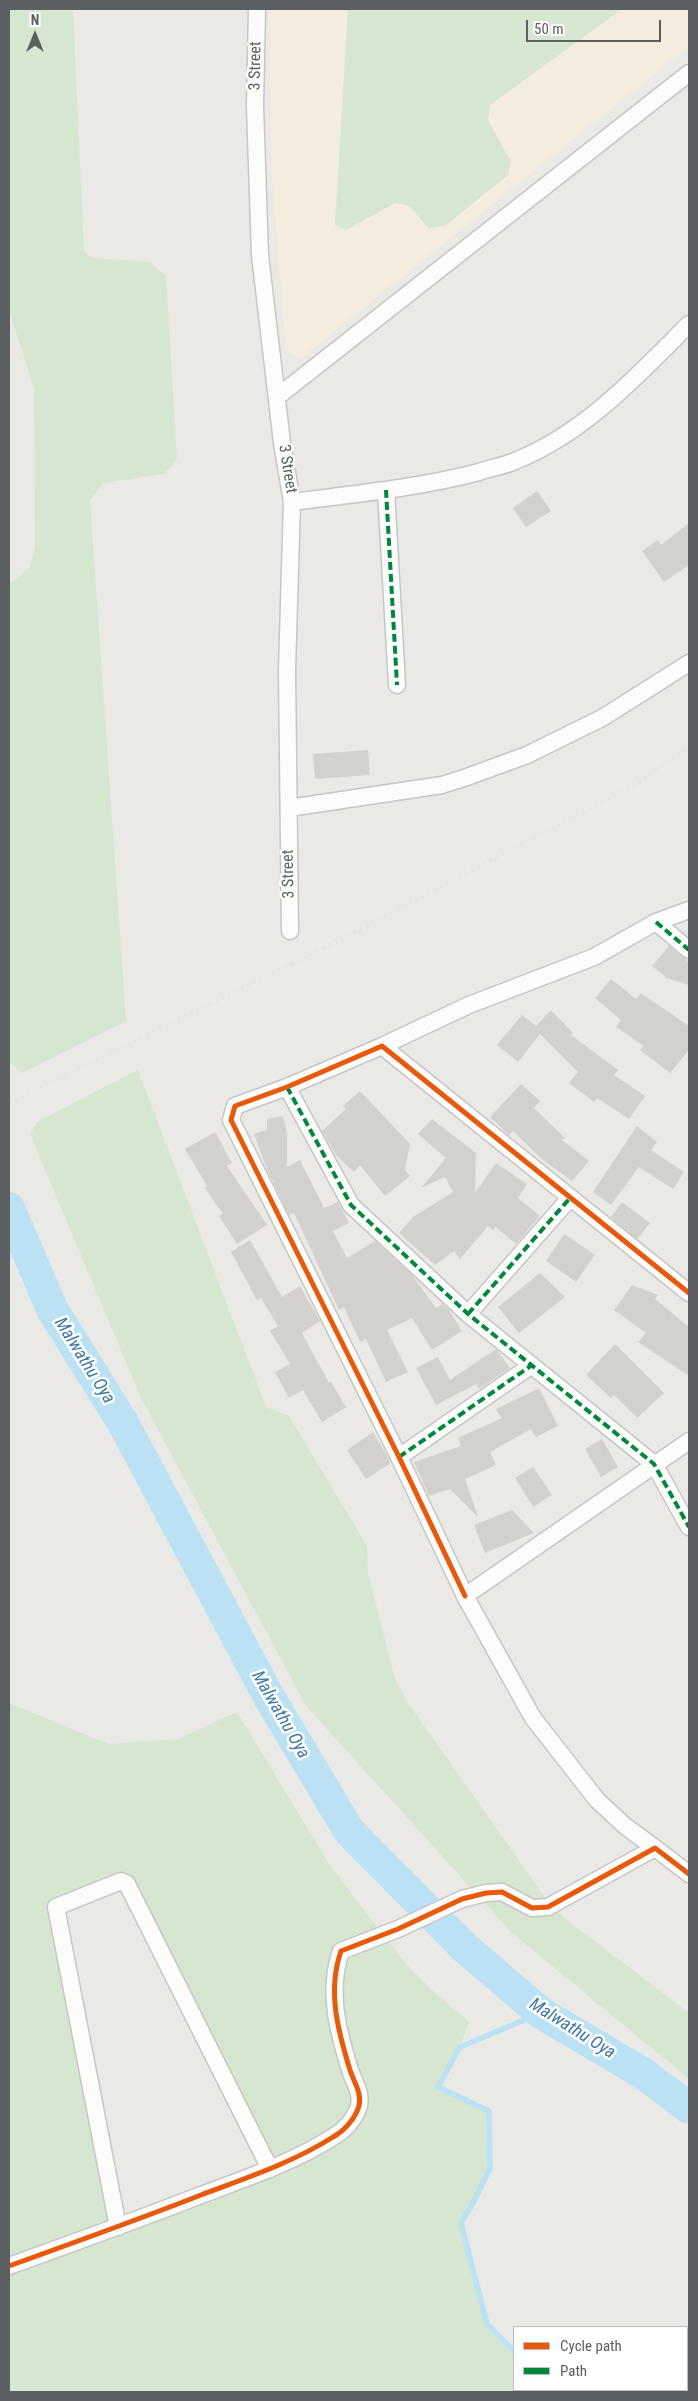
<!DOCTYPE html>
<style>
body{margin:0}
#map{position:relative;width:698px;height:2401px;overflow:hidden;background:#ebe9e5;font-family:"Roboto Condensed",sans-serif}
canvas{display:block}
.frame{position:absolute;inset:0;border:10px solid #5b5f62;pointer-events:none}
.legend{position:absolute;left:513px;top:2326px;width:175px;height:65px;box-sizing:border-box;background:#fff;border:1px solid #bdbfc0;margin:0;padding:6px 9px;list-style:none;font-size:15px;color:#5b5f62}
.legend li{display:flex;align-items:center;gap:10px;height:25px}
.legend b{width:25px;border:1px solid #bdbfc0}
.north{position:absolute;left:10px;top:10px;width:50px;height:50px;-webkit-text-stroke:4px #fff;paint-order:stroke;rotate:0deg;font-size:14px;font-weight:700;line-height:20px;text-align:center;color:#5b5f62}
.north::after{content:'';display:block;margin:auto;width:18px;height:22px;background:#5b5f62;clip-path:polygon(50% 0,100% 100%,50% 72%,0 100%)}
.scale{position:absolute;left:526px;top:20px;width:135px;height:22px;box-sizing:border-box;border:2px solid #5b5f62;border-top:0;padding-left:6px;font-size:15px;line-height:18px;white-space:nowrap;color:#5b5f62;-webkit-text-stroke:4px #fff;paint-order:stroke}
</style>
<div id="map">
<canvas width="698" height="2401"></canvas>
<div class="frame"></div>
<ul class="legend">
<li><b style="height:6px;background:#e8590c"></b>Cycle path</li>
<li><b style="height:6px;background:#00873e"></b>Path</li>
</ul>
<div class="north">N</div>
<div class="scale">50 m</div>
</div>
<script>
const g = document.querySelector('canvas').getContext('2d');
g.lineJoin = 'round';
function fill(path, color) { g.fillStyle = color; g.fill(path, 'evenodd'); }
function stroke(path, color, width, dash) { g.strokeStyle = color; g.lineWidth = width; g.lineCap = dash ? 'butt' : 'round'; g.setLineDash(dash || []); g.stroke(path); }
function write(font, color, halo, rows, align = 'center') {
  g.font = font + ' "Roboto Condensed",sans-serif'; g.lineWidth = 5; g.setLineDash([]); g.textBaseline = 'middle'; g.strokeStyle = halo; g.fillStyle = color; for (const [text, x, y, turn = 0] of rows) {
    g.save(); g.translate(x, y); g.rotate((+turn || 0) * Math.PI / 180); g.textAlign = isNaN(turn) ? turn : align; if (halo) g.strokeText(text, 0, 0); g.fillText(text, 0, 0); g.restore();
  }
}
const commercial = new Path2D(`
 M269,9H348L335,225L346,230L395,203L410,206L428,228L445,226L508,175L511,162L488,120L490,105L622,9H689V46L301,358L286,351L272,174Z`);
const green = new Path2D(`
 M9,9H73L84,252L93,258L150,262L166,276L177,459L164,474L103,483L90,501L126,1021L22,1073L9,1062V585L30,567L35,548L34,388L9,311Z
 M348,9H622L490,105L488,120L511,162L508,175L445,226L428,228L410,206L395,203L346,230L335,225Z
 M138,1070L266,1407L289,1416L367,1546L368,1573L395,1679L408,1703L544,1896L563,1917L689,2013V2079L511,1932L306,1706L141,1398L30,1134L37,1122Z
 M9,1703L108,1744L178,1739L237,1712L329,1864L404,1962L434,1992L469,2022L460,2047L438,2087L489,2111L490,2168L471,2207L461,2222L487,2324L514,2351V2390H600L602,2392H9ZM121,1881L270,2169L118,2226L56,1907Z`);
const stream = new Path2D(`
 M514,2351L487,2324L461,2222L471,2207L490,2168L489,2111L438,2087L460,2047L541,2013
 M600,2390L602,2392`);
const river = new Path2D(`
 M9,1208L52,1309L123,1423L269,1697L349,1831L464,1947L541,2013L644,2074L689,2108`);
const building = new Path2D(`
 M537,491L551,511L526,527L513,508Z
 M689,523V565L664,582L642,551L658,540L661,545Z
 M368,750L370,775L315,779L313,754Z
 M669,946L689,962V985L667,978L652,966Z
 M611,979L636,999L641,993L689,1026V1050L670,1073L640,1050L644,1046L616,1027L621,1020L595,998Z
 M551,1010L573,1033L571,1035L618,1070L614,1075L645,1096L629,1119L597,1098L594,1102L569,1083L578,1072L540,1034L518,1062L497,1045L522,1015L536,1026Z
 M521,1084L540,1101L534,1108L565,1138L562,1140L589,1161L572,1181L543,1160L513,1131L509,1135L490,1117Z
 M360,1091L410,1144L405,1170L410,1176L385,1196L360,1165L354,1172L336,1155L322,1131L346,1109L343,1106Z
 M283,1116L287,1133V1167L300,1160L324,1208L338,1202L349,1223L333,1231L347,1258L375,1241L412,1275L436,1308L442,1304L449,1310L462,1331L432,1350L412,1318L387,1330L408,1372L386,1382L366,1339L360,1342L344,1307L339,1310L294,1213L289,1215L266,1167L254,1134L267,1130V1119Z
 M432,1119L476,1153L475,1193L496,1163L527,1184L518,1198L540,1216L516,1244L496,1227L493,1230L488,1226L460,1259L454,1251L435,1265L399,1233L413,1217L453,1192L445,1177L421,1188L446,1158L418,1134Z
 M637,1126L657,1142L651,1150L684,1172L673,1189L639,1167L611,1205L593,1192Z
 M215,1132L232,1163L227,1166L267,1225L237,1244L219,1216L223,1214L205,1188L207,1186L185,1149Z
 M622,1202L650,1223L637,1239L611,1217Z
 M564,1234L595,1255L576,1282L546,1261Z
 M250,1240L282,1297L300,1286L320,1321L302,1333L329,1383L331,1382L346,1407L322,1422L303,1390L289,1398L275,1372L290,1364L270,1331L278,1326L261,1298L257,1300L231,1252Z
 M540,1273L565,1297L519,1333L498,1307Z
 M632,1285L658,1295L655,1299L689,1327V1376L638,1342L646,1333L614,1310Z
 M615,1344L664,1393L637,1418L614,1395L611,1398L586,1375Z
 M496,1349L510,1368L479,1389L476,1384L436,1405L416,1368L438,1357L450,1380Z
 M539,1388L558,1426L536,1437L531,1429L490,1452L496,1465L465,1479L478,1517L450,1489L429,1496L414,1462L461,1446L458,1438L502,1418L496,1409Z
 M373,1432L391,1463L366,1479L347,1450Z
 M602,1439L618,1467L601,1477L585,1449Z
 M533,1467L552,1495L533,1507L515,1478Z
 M512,1510L534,1533L485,1553L474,1525Z`);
const street = new Path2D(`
 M257,9L255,106L260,255L282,443L292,502L287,670L290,931
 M277,397L689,73
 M386,490L397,685
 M292,502C354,494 418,488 479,472C490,468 504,466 515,461C585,433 637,376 689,324
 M289,808L442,785L467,777L527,755L602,718L689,663
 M656,922L689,950
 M382,1046L469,1005L594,957L656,922L689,910
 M287,1087L351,1205L468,1314L654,1464L689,1527
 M468,1314L570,1198
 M399,1457L532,1365
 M465,1596L399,1457L231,1120L235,1106L287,1087L382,1046L689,1293
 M655,1848L625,1826L597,1800L533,1718L465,1596L689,1441
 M118,2227L56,1907L121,1881L127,1884L270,2169
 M9,2266C73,2243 137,2220 201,2195C246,2178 292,2163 333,2137C344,2131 355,2119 359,2106C362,2093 354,2082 350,2070C338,2031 327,1991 341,1951L398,1929L462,1899L486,1893L502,1892L532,1908L548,1907L655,1848L689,1874`);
const rail = new Path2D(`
 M9,1103L336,942L641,781L689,747`);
const quiet = new Path2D(`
 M386,490L397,685
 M656,922L689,950
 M287,1087L351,1205L468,1314L654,1464L689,1527
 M468,1314L570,1198
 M399,1457L532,1365`);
const cycleway = new Path2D(`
 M465,1596L399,1457L231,1120L235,1106L287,1087L382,1046L689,1293
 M9,2266C73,2243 137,2220 201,2195C246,2178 292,2163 333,2137C344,2131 355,2119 359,2106C362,2093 354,2082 350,2070C338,2031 327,1991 341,1951L398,1929L462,1899L486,1893L502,1892L532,1908L548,1907L655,1848L689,1874`);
const streetNames = [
 ["3 Street",256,66,-89],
 ["3 Street",287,469,81],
 ["3 Street",289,874,-91]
];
const waterNames = [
 ["Malwathu Oya",84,1361,58],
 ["Malwathu Oya",280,1715,60],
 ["Malwathu Oya",572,2029,32]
];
fill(commercial, '#f4edde');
fill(green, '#d6e6d1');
stroke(stream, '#bbe1f4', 5.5);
stroke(river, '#bbe1f4', 32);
fill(building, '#d2d1ce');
stroke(street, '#c6c6c6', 19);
stroke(street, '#fcfcfb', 16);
stroke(rail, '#e2e1e1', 4, [1, 6]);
stroke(quiet, '#00873e', 4, [8, 4]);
stroke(cycleway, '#e8590c', 5);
write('16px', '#5b5f62', '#fff', streetNames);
write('italic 18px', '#417aa2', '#fff', waterNames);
</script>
